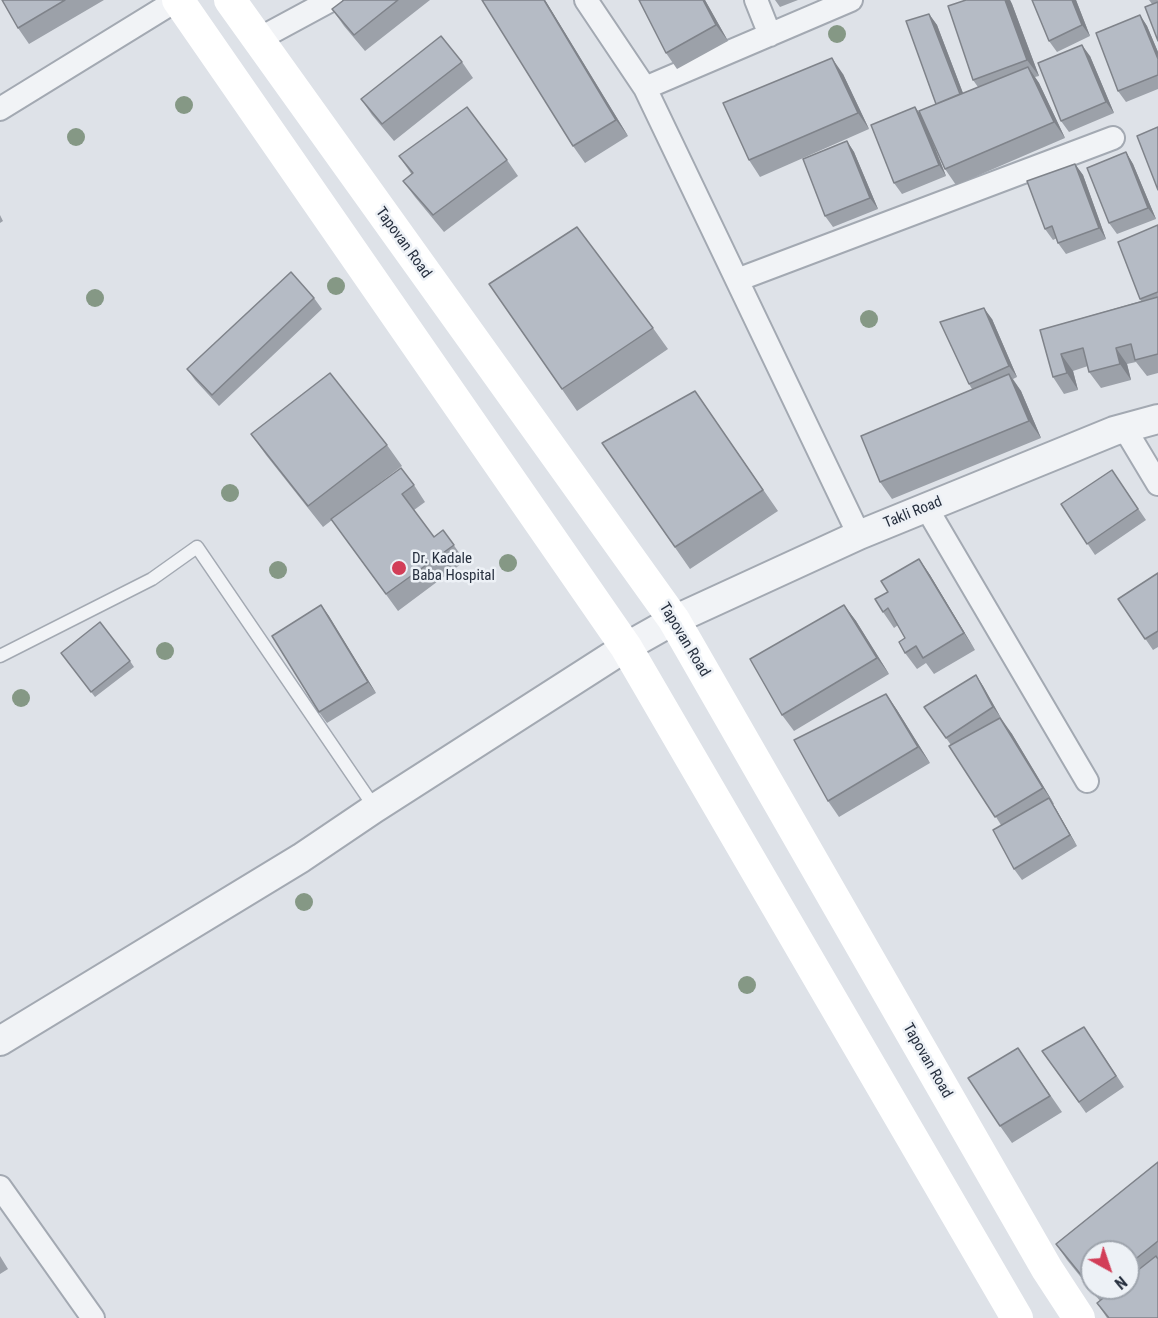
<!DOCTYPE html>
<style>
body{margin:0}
#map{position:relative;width:1158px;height:1318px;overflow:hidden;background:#dee2e8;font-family:"Roboto Condensed",sans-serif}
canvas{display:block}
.north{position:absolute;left:1080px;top:1240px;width:60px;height:60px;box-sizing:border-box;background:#edf1f6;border:2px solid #9ea4ad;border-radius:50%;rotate:140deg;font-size:16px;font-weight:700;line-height:24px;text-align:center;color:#27303f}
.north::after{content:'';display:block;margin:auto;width:21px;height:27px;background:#d23e58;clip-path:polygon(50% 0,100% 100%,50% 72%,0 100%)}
</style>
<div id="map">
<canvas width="1158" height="1318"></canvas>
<div class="north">N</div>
</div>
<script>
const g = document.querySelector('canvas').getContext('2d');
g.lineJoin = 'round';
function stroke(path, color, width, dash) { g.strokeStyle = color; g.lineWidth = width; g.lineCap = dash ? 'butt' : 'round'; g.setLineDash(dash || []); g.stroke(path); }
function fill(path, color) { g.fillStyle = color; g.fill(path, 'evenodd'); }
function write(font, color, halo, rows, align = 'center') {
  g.font = font + ' "Roboto Condensed",sans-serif'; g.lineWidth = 5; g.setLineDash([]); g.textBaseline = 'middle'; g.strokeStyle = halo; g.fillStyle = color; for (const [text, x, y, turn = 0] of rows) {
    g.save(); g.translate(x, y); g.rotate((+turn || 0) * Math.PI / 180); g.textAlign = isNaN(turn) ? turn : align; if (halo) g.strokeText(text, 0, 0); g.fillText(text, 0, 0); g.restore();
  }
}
const service = new Path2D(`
 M0,656L152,579L197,547L375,808`);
const minor = new Path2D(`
 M586,0L645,88
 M756,0L770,35
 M851,0L645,88L859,535
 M257,40L331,0
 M0,109L177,0
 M737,280L1113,138
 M1125,429L1158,484
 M926,507L1087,781
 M0,1187L93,1318`);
const tertiary = new Path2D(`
 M0,1041L301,858L375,808L626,647L674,620L859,535L1114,431L1158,419`);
const secondary = new Path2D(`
 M178,0L626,647L1017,1318
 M230,0L674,620L1047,1269L1079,1318`);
const trees = [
 [837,34],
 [184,105],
 [76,137],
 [336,286],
 [95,298],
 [869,319],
 [230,493],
 [508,563],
 [278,570],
 [165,651],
 [21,698],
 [304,902],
 [747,985]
];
const wall = new Path2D(`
 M2,0H104L29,44L18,28Z
 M344,0H430L365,51L344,26L332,9Z
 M545,0L628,136L585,163L573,146Z
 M705,0L728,41L677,69L666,53Z
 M775,0H798L780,7Z
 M966,0H1010L1012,4L1039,76L1035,77L1039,83L1065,138L956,185L945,169L925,123L946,176L902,194L894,183L915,107L922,117L936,104L929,14L937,25L963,93L978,87L973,80Z
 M1032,0H1076L1090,36L1057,52L1049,41Z
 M1149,0H1158V41L1152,4Z
 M1140,15L1147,26L1158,52V89L1126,102L1118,91Z
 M1090,56L1114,113L1069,132L1061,121Z
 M462,62L473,78L394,141L372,115L361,99Z
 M843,74L869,129L760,177L749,160Z
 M847,141L854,152L878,209L833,227L825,216Z
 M1126,152L1133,164L1156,219L1117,234L1109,223Z
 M399,156L507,160L518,176L444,232L415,197L403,181L412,175Z
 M1075,164L1083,175L1106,239L1066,254L1058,243L1057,238L1053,240L1045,229Z
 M0,215L3,221L0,223Z
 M1158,225V373L1147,376L1136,362L1127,364L1131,380L1101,388L1089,372L1088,366L1073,371L1078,390L1064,394L1053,377L1040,330L1141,301L1140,299Z
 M489,284L653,328L668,349L577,411Z
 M314,298L322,309L219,406L195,380L187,369Z
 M992,319L1017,377L1013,379L1021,391L1041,438L892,499L880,482L972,389L969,384Z
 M695,391L778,511L690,569L602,443Z
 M251,434L387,445L402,466L361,497L414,485L425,502L414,510L434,537L443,530L465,561L398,611L332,520L323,527L266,455Z
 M1112,470L1146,520L1095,555L1061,504Z
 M919,559L930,575L975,650L934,674L926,663L917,669L905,653V638L898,625L894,628L883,612L888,592Z
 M1158,573V647L1153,650L1118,599Z
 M321,605L376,693L327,723L319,712Z
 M844,605L856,621L889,674L794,731L782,715Z
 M65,658L130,661L134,667L95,697Z
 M976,675L983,686L1001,718L1012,734L1054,804H1053L1077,846L1022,880L1014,869L1001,825L951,745L924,707Z
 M886,694L897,710L930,763L839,817L828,801Z
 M1092,1038L1124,1087L1086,1113L1042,1051Z
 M1018,1048L1062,1112L1012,1143L1000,1126Z
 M1158,1162V1318H1107L1097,1303L1100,1301L1067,1260L1056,1244ZM1128,1252V1288H1092Z
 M0,1256L8,1269L0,1274Z`);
const shadedWall = new Path2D(`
 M544,0H545L628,136L616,120Z
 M703,0H705L728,41L716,25Z
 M1005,0H1010L1012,4L1039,76L1027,60Z
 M1072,0H1076L1090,36L1082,25Z
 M929,14L937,25L969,109L962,97Z
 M1140,15L1147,26L1158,52V59Z
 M1082,45L1090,56L1114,113L1106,102Z
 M832,58L843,74L869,129L858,113Z
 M1028,67L1039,83L1065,138L1054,122Z
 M915,107L923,118L946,176L939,165Z
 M847,141L854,152L878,209L870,198Z
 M1126,152L1133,164L1156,219L1148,208Z
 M1075,164L1083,175L1106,239L1099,228Z
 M984,308L992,319L1017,377L1009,366Z
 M1116,348L1127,364L1131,380L1120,364Z
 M1061,354L1073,371L1078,390L1067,373Z
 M1009,374L1021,391L1041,438L1029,421Z
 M919,559L930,575L975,650L964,633Z
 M321,605L329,616L376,693L368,682Z
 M844,605L856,621L889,674L877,658Z
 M976,675L983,686L1001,718L993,707Z
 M886,694L897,710L930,763L918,747Z
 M1000,718L1012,734L1054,804L1043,788Z
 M1049,798L1056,809L1077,846L1070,835Z`);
const building = new Path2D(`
 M2,0H65L18,28Z
 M344,0H398L354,35L332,9Z
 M482,0H544L616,120L573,146Z
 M639,0H703L716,25L666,53Z
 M966,0H1005L1027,60L973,80L948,6Z
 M1032,0H1072L1082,25L1049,41Z
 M1158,2V41L1145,7Z
 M929,14L960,94L936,104L906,21Z
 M1140,15L1158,59V75L1118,91L1096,33Z
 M441,36L462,62L382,124L361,99Z
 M1082,45L1106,102L1061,121L1038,63Z
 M832,58L858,113L749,160L723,103Z
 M1028,67L1054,122L945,169L919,111Z
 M467,107L507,160L433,215L403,181L413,173L399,156Z
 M915,107L939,165L894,183L871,125Z
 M1158,127V190L1137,136Z
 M847,141L870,198L825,216L803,159Z
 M1126,152L1148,208L1109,223L1087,168Z
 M1075,164L1099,228L1058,243L1052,226L1045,229L1027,181Z
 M1158,225V292L1140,299L1118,242Z
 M577,227L653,328L562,389L489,284Z
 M291,272L314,298L212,395L187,369Z
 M1158,297V354L1135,360L1131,344L1116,348L1120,364L1089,372L1083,348L1061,354L1067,373L1053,377L1040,330Z
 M984,308L1009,366L969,384L940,322Z
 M330,373L387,445L308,506L251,434Z
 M1009,374L1029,421L880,482L861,436Z
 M695,391L763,490L675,547L602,443Z
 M401,468L414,485L402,494L434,537L443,530L454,545L386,594L331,519Z
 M1112,470L1138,509L1087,544L1061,504Z
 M919,559L964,633L923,658L916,646L905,653L899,642L905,638L888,608L883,612L875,599L888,592L881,581Z
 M1158,573V631L1145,639L1118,599Z
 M321,605L368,682L319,712L272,636Z
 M844,605L877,658L782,715L750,659Z
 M100,622L130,661L91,692L61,653Z
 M976,675L993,707L946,738L924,707Z
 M886,694L918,747L828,801L794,740Z
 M1000,718L1043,788L995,817L949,746Z
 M1049,798L1070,835L1014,869L993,830Z
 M1084,1027L1116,1076L1079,1102L1042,1051Z
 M1018,1048L1050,1096L1000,1126L968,1078Z
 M1158,1162V1241L1128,1265V1252H1092V1288H1100L1095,1292L1056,1244Z
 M1156,1256L1158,1259V1318H1109L1097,1303L1116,1288H1128V1278Z`);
const markers = [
 [399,568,8,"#d23e58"]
];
const streetNames = [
 ["Tapovan Road",403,243,54],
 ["Takli Road",913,513,-22],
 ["Tapovan Road",684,640,59],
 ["Tapovan Road",927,1061,60]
];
const poiNames = [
 ["Dr. Kadale",412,559],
 ["Baba Hospital",412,576]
];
stroke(service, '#a3a9b2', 15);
stroke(minor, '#a3a9b2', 26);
stroke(tertiary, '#a3a9b2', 32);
stroke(service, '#f1f3f6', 12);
stroke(minor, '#f1f3f6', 22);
stroke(tertiary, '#f1f3f6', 28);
stroke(secondary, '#fff', 32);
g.fillStyle = '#859885';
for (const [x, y] of trees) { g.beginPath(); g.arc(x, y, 9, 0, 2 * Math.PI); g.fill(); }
fill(wall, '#9ca1a9');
fill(shadedWall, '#7f838a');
fill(building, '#b5bbc5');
stroke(building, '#7f838a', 1.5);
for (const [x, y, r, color] of markers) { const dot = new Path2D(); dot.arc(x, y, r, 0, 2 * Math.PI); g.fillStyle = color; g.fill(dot); stroke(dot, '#edf1f6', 2); }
write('15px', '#27303f', '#edf1f6', streetNames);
write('15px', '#27303f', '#edf1f6', poiNames, 'left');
</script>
